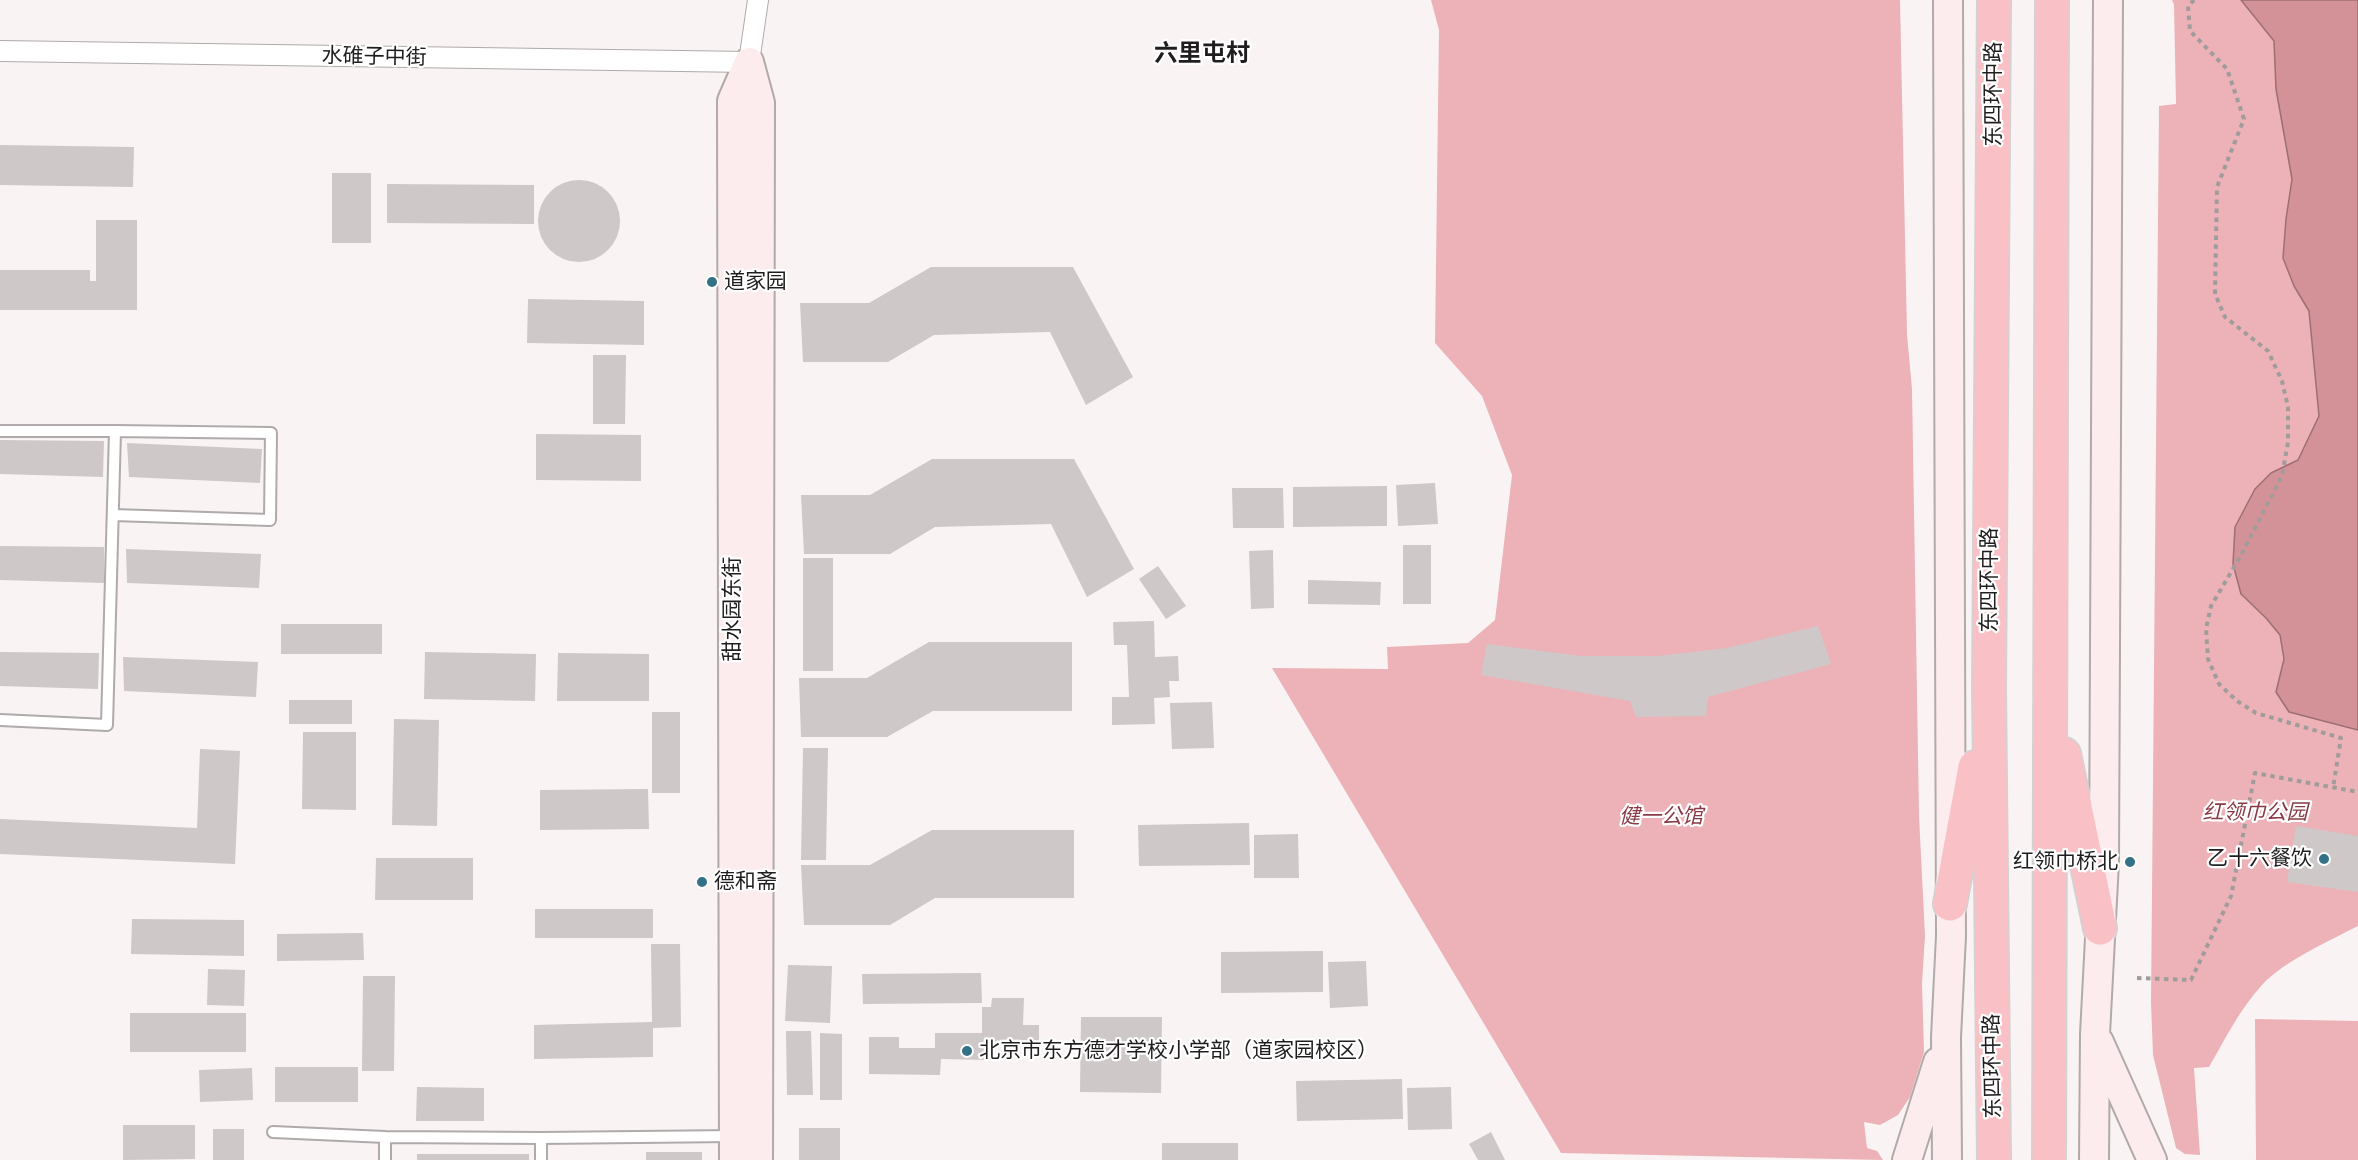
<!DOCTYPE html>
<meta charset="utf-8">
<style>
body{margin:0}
canvas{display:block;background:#f9f3f3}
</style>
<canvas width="2358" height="1160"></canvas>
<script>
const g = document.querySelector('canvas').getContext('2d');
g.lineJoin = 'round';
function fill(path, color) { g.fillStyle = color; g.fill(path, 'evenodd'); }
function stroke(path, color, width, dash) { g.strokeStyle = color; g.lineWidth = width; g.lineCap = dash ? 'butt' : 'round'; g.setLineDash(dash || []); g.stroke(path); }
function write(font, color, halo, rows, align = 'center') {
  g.font = font + ' "Roboto Serif","Noto Sans SC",serif'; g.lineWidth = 4.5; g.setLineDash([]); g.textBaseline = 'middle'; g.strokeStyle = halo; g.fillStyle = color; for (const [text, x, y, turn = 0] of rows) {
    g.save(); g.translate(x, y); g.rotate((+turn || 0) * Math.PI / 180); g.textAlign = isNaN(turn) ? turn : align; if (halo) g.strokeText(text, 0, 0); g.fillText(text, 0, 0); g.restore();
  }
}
const green = new Path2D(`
 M1431,0H1900L1907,334L1912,389L1919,816L1925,936L1922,983L1924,1052L1910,1097L1898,1115L1880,1125L1864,1122L1867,1148L1877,1151L1883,1160L1561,1153L1272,668L1388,669L1387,647L1468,643L1495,620L1512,475L1482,396L1435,343L1439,30Z
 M2172,0H2358V926C2329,941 2284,961 2262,985C2240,1009 2225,1039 2209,1067L2194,1068L2200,1155L2185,1154L2176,1148L2153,1055L2151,1003L2159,106L2176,104L2174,5Z
 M2255,1019L2358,1021V1160H2256Z`);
const water = new Path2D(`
 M2241,0H2358V730L2289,712L2276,692L2284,659L2280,635L2266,618L2241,594L2233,564L2235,527L2255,489L2271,473L2298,460L2319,416L2309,311L2294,286L2283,258L2286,219L2292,179L2276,89L2274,41Z`);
const building = new Path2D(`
 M0,145L134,147L133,187L0,185Z
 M332,173H371V243H332Z
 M538 221a41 41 0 1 1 82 0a41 41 0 1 1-82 0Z
 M387,184L534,185V224L387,223Z
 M96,220H137V310H0V270H90V281H96Z
 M931,267H1073L1133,377L1086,405L1050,332L934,335L888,362H803L800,303H869Z
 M528,299L644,301V345L527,343Z
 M593,355H626L625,424H593Z
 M536,434L641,435V481L536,480Z
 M0,440L104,441L103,477L0,474Z
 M127,443L262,449L260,483L129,477Z
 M932,459H1074L1134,569L1087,597L1051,524L935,527L890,554H804L801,495H870Z
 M1435,483L1438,524L1398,526L1396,485Z
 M1387,486V526L1293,527V487Z
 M1232,488H1283L1284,528H1233Z
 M1403,545H1431V604H1403Z
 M0,546L104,547V583L0,580Z
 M126,549L261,554L259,588L127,583Z
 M1273,550L1274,608L1251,609L1249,551Z
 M803,558H833V671H803Z
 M1158,566L1186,606L1166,619L1139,579Z
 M1308,580L1381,582L1380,605L1308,604Z
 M1154,621L1155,657L1178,656L1179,681H1169L1170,697L1154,698L1155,724L1112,725V697H1129L1127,645H1114L1113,622Z
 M281,624H382V654H281Z
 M1818,626L1831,664L1708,697L1706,716L1636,717L1630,701L1481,675L1487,644L1581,656H1657L1727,648Z
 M929,642H1072V711H933L887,737H801L799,678H867Z
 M0,652L99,653L98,689L0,686Z
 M425,652L536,654L535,701L424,699Z
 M558,653L649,654V701H557Z
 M123,657L258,662L256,697L124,691Z
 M289,700H352V724H289Z
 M1212,702L1214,748L1172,749L1170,703Z
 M652,712H680V793H652Z
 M394,719L439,720L437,826L392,825Z
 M303,732H356V810L302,809Z
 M803,748H828L826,860H801Z
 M200,749L240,751L235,864L0,854V819L197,828Z
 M648,789L649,829L540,830V790Z
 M1249,823L1250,865L1139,866L1138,825Z
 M2296,826L2358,836V892L2287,882Z
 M932,830H1074V898H935L890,925H804L801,865H870Z
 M1298,834L1299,878H1254V835Z
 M376,858H473V900H375Z
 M535,909H653V938H535Z
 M132,919L244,920V956L131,954Z
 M363,933L364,960L277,961V934Z
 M651,944H680L681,1027L653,1028V1057L534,1059V1025L652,1022Z
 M1323,951V992L1221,993V952Z
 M1366,961L1368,1006L1330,1008L1328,962Z
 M788,965L832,966L830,1023L785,1021Z
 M208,969L245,970L244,1006L207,1005Z
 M981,973L982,1003L863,1004L862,974Z
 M363,976H395L394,1071H362Z
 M992,998H1024L1023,1025H1039V1045L989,1044V1060L941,1059L940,1075L869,1074V1037H899V1048H935V1033H982V1007H991Z
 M130,1013H246V1052H130Z
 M1081,1017H1162L1161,1093L1080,1092Z
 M786,1031H811L813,1095H787Z
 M820,1033L842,1034V1100H820Z
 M275,1067H358V1102H275Z
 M252,1068L253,1100L200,1102L199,1070Z
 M1402,1079L1403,1119L1297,1121L1296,1081Z
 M417,1087L484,1088V1121H416Z
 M1451,1087L1452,1129L1408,1130L1407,1088Z
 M123,1125H195V1159L123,1160Z
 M799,1128H840V1160H799Z
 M213,1129H244V1160H213Z
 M1491,1132L1505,1160H1478L1469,1144Z
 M1162,1143H1238V1160H1162Z
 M646,1152H702V1160H646Z
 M417,1154H529V1160H417Z`);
const path = new Path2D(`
 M2194,0L2188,6L2190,31L2227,69L2244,119L2217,187L2215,294L2225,317L2268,351L2282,381L2288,407V442L2282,476L2240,557L2211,606L2206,629L2208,659L2219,684L2237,701L2256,713L2341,738L2333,788
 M2137,978L2191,980L2231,896L2255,773L2358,792`);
const lane = new Path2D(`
 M0,431H115L107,725L0,720
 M113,515L270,520L271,433L115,431
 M273,1132L385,1137V1160
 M385,1137L541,1138
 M541,1160V1138L734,1136`);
const street = new Path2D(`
 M0,51L749,62L758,0`);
const secondary = new Path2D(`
 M749,62L760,103L758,1160
 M2099,1042L2152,1160
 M734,1160L732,101L749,62
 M1907,1160L1938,1062
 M1947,1160L1946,1037L1951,936L1948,0
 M2094,1160L2095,1034L2104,862L2108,0`);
const highway = new Path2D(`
 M2064,754L2100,928
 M1950,904L1975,767
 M1994,1160L1989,688L1994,0
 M2049,1160L2052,0`);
const markers = [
 [712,282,6,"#327186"],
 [2324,859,6,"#327186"],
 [2130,862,6,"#327186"],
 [702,882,6,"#327186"],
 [967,1051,6,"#327186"]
];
const streetNames = [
 ["水碓子中街",374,57,1],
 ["东四环中路",1994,94,-90],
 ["东四环中路",1990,580,-90],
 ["甜水园东街",733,609,-90],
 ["东四环中路",1993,1066,-91]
];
const poiNames = [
 ["道家园",724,282],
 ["乙十六餐饮",2312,859,"right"],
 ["红领巾桥北",2118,862,"right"],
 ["德和斋",714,882],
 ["北京市东方德才学校小学部（道家园校区）",979,1051]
];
const parkNames = [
 ["红领巾公园",2255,813],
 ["健一公馆",1661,817]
];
const quarterNames = [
 ["六里屯村",1202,54]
];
fill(green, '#edb2b7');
fill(water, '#d39298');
stroke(water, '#9d6f73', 1.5);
fill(building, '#cec8c8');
stroke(lane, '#b0aaaa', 14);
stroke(street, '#b0aaaa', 22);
stroke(secondary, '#b0aaaa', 32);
stroke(highway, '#d2d2d2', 36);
stroke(path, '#a19c9c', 4, [4.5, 4.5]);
stroke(lane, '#fff', 10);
stroke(street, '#fff', 20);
stroke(secondary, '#fdecee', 28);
stroke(highway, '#f9c1c6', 33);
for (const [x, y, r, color] of markers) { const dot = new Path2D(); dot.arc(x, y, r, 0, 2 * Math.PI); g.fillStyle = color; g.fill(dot); stroke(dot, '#fff', 2); }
write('21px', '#1f1d1d', '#fff', streetNames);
write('21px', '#1f1d1d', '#fff', poiNames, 'left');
write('italic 21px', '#893a46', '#fff', parkNames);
write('bold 24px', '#1f1d1d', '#fff', quarterNames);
</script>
